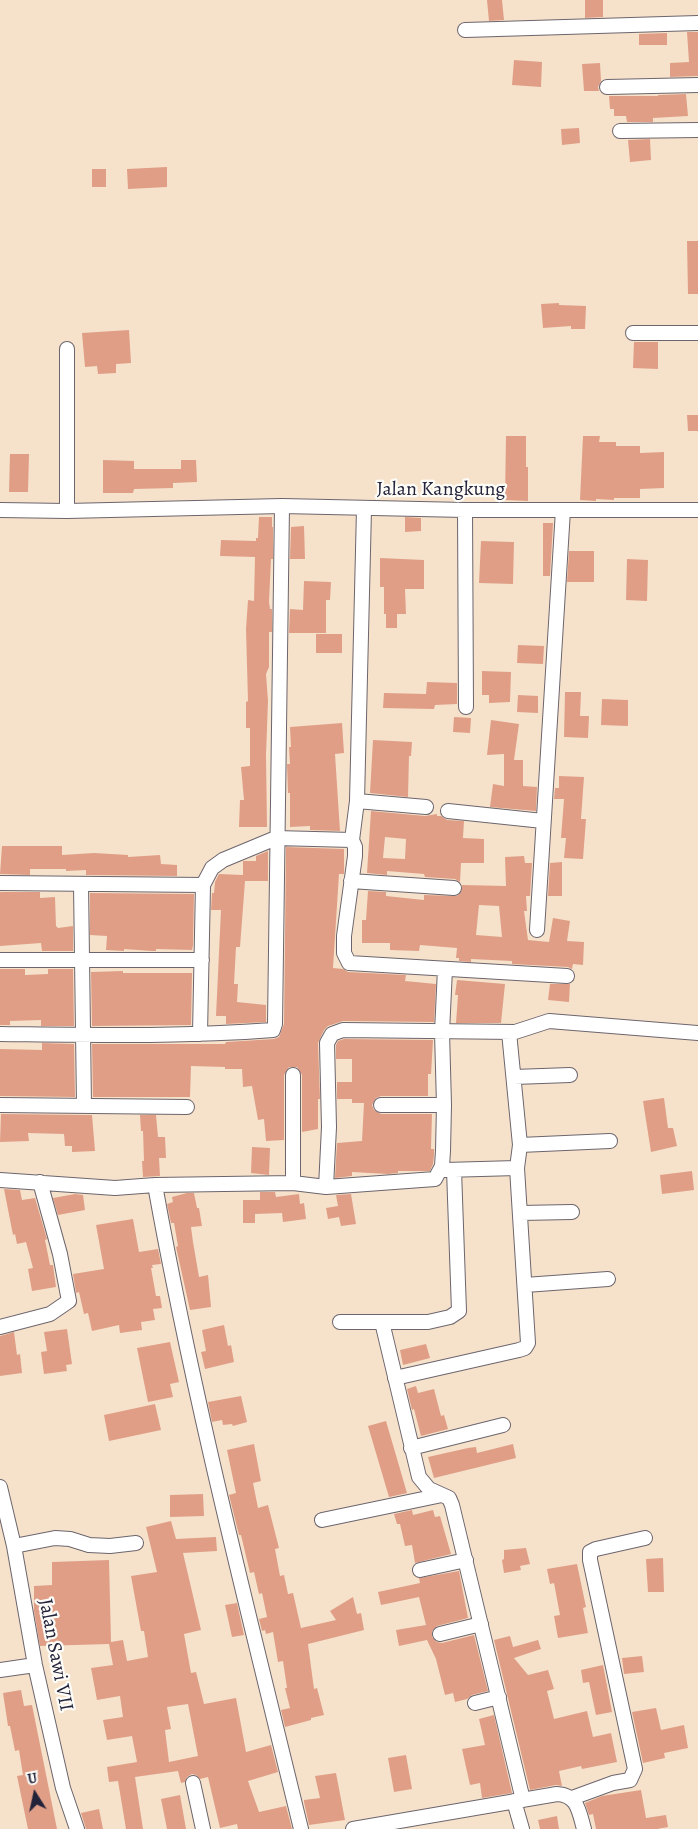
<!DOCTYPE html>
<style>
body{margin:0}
#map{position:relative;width:698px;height:1829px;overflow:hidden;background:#f6e2cb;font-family:Alegreya,serif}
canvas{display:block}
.north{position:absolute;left:10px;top:1769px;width:50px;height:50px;-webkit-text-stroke:4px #fdfcf7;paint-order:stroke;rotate:350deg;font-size:14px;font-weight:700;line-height:20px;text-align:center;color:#22223b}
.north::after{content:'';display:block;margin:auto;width:18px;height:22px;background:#22223b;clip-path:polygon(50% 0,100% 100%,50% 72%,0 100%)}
</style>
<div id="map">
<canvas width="698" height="1829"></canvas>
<div class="north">U</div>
</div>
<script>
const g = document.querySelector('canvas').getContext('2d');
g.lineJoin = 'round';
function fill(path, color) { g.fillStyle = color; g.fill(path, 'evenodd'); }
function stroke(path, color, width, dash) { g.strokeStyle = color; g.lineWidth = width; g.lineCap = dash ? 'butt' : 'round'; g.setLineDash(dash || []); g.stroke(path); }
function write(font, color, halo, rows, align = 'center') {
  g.font = font + ' Alegreya,serif'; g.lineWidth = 4.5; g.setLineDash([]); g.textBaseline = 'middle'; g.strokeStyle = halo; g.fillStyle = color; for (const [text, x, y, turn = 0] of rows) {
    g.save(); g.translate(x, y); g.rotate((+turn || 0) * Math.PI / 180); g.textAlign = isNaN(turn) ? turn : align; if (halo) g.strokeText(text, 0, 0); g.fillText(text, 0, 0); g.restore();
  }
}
const building = new Path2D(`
 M487,0H502L504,20L489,21Z
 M585,0H603V17L585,18Z
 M687,32H698V76L670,77V63L689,62Z
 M667,33V45H639V34Z
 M514,60L542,62L541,87L512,85Z
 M600,63L601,81L598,87L599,91H584L582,64Z
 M686,94L688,116L653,118V122H627L626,116H614V109H610L609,96H658V95Z
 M579,128L580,143L562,145L561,129Z
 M650,139L651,160L630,162L628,140Z
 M167,167V187L128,189L127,169Z
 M92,169H106V187H92Z
 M687,241H698V294H688Z
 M559,303V305L586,306L585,329H571V326L543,328L541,304Z
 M129,330L131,363L116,364V373L98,374L97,366L85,367L82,333Z
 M634,342H658V369L633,368Z
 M687,415H698V431H688Z
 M506,436H526V467H528V501L505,500Z
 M583,436H600L599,442H616V446H640V453L664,452V488L640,489V498H614V500L596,499V501L580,500Z
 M10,454H29L28,492H9Z
 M103,460L134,461V469H181V460H196L197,482L173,483V488L134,489L133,493H103Z
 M259,517H272V527H273V559H271L269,602L270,609H272V632H269V667L266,674L268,701L266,755L267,827H239L240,800H244L241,767L250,766V728H246V702L248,701L246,629L248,600L254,601L255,557L220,556L221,540L256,541V538H258Z
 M405,517L421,518V531L405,532Z
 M543,523H553L550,576H543Z
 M304,526L305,559H290L291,527Z
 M481,541L514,542L513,584L479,583Z
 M569,551H594V582H567Z
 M380,558L424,560V589H405L406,614H397V628H386V614H384V587H380Z
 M627,559L648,560L647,601L626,600Z
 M304,581L331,582L330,600H326V633H289L290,609L303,610Z
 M316,634H342V653H316Z
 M518,645L544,646L543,664L517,663Z
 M482,671L511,672L510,702L489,703V695H482Z
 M427,682L457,683V704L435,705L434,709L383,708L384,693L426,694Z
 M565,692H581L580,716H589L588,738L564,737Z
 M518,695L538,696V713L517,712Z
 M602,699L628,700V726L601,725Z
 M454,717L471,718L470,733L453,732Z
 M491,720L519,724L514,760H523V786L537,787L536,811L490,807L493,784L504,786V754L487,755Z
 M342,723L344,753L335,754L340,831L310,830V826L290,827V793H288L287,764H290L289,747H291L290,727Z
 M373,740L412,742L411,756H409L408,797L370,793Z
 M559,776L584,777L581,819H586L583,859L564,858L566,838H561L564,799H554L555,788H559Z
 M371,811L425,816L437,814V816H441L447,820L464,821L463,838L484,839V863H461L460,882L455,879L425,877L424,874L387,871V875L367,873ZM385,837L406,839L405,859L383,858Z
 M2,846H62V855L94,853L128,855V857L160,855L161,864L177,865V876L86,875V870L66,871V869H30V875L0,874Z
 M286,847L344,849V874H339L333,968L343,969L348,972L406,975L405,981L436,984L434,1022L343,1021L328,1026L324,1030L318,1043L320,1099H318V1129L302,1132V1075L297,1067H289L284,1075V1140L266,1141L264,1119L258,1120L252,1086L243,1087L242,1069H225V1067L191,1066L190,1097H93L92,1044H225L226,1042L274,1039L279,1037L284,1024Z
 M268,851V881H245L240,947H236L234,984H238L237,1002L266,1005V1022L226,1024V1016H216L221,910H211L212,893H214L215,882L219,874L243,875V861H256V856Z
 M524,856L525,863H532L530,896H526L527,911H524L528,940L549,942L553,918L570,921L567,941L584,942L583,965L573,964L572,969L568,967L512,964V961L471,959V962L459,961V958H456L457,948L420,945L419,951L390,950V943H362V920H366L368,891L386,892V896L424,900V895L457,896L461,892L462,885L506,886L505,857ZM479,905L499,906L502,937L476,935Z
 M562,862V896H548L550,863Z
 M0,892H40V898L55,897L56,926L58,928L73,926V951H42L41,943L0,946Z
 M90,893L194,894L193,945L192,950L156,949V951H152L124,949V951L106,950L107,936L90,935Z
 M0,969H25V975L48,974V969H73L74,1026H41V1020L10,1021V1025H0Z
 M123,971V973H192L191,1025L92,1026L91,972Z
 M457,980L505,984L501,1023H456L458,995H455Z
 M550,984H570L569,1002L548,1000Z
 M344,1039L433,1040L431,1074H428V1096H381L376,1098L372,1105L374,1110L381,1114H432L431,1149H434V1155L433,1164L430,1171H398V1173L388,1174L352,1172V1176L335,1178L337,1143L362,1141L364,1103H352V1099H337V1082H352V1059H336V1045L338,1041Z
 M42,1043L74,1044L75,1097L0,1096V1049L42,1050Z
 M664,1098L668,1128H673L677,1146L651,1152L643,1101Z
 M1,1114L92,1115L95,1151L72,1152V1146H65L64,1134L28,1133L29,1141L0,1142Z
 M140,1115H156L158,1137H165L166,1158H159L160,1176L143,1177L142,1161H144L143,1131H141Z
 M252,1147L270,1148L269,1175L251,1173Z
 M692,1171L694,1190L662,1194L660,1175Z
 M4,1189L20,1190L22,1200L35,1198L47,1239L45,1240L50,1265H53L56,1287L32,1291L28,1269L33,1268L26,1242L17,1244L15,1234L13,1235Z
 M260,1192H275L276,1197L299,1194L300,1204L304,1203L306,1219L283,1222L282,1213L255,1214V1223H243V1200H260Z
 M187,1193H194L197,1208H199L202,1226L191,1227L193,1242L199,1277L208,1275L211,1307L190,1310L176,1247L178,1246L174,1223H171L167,1204L173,1202L172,1197Z
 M75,1194L83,1195L85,1210L58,1215L53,1198Z
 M351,1194L356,1224L341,1226L339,1217L328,1219L326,1208L338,1206L336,1195Z
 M133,1219L139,1252L158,1249L161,1264L152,1265L153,1268H151L156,1296H160L162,1308L153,1309L155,1320L141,1322L142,1330L120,1333L119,1325L92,1331L88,1313L84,1314L79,1292L76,1293L73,1274L104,1269L96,1225Z
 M224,1325L228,1346L231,1345L234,1362L205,1369L201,1352L206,1351L202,1330Z
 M67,1329L72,1364L66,1365L67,1371L44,1374L41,1352L47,1351L44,1332Z
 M14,1332L17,1355L20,1354L22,1373L0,1376V1336Z
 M170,1342L179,1382L170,1384L173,1397L148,1402L137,1348Z
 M426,1344L430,1358L403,1365L400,1350Z
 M416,1386L418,1393L434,1389L441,1416L444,1415L448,1429L421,1436L414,1409L412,1410L407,1389Z
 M241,1396L247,1422L233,1426L232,1424L223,1425L222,1420L212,1422L208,1402Z
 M155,1404L161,1430L109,1441L104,1415Z
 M386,1421L407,1493L389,1497L368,1426Z
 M254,1444L261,1481L253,1483L258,1508L268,1505L279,1548L275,1549L280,1576L284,1575L288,1594L293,1593L301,1628L336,1620L330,1611L353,1597L357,1614L361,1613L364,1630L308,1644L314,1689L317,1688L324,1715L311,1718V1720L285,1727L281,1710L290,1708L285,1688H287L283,1661L278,1662L273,1632L266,1634L265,1630L262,1631L259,1619L267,1617L262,1593L259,1594L254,1572L250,1573L241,1535H239L229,1495L236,1493L227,1450Z
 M513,1444L516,1458L434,1478L428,1457L468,1448L476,1447L477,1453Z
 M203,1494L204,1516L170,1517V1495Z
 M412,1510L413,1515L433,1510L435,1517L440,1516L451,1554L415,1563L412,1545L405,1546L400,1524H397L394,1514Z
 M171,1521L176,1539L216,1537L217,1551L183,1553L201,1630L184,1634L191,1673L196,1672L204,1704L236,1698L246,1752L271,1745L278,1772L248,1781L259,1812L286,1806L292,1829H238L237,1824L220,1828L208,1777L200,1779L196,1775L192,1774L187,1777L185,1782L181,1783L178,1771L135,1777L143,1829H126L118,1781L109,1782L107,1767L137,1762L132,1736L107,1740L103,1720L123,1717L120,1696L97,1700L91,1668L113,1665L109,1644L40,1646L34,1611V1586L52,1585V1562L109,1560L111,1642L123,1640L127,1661L148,1657L144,1631H141L131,1576L157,1572L146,1527ZM188,1704L198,1756L169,1762L165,1730L171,1729L167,1707Z
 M526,1548L530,1564L520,1566L521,1570L504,1573L502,1560L504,1559V1550Z
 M663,1558L664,1592H648L646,1559Z
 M577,1564L586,1607L583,1608L588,1633L558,1638L554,1616L560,1615L554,1583L550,1584L547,1569Z
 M459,1571L468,1618L437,1626L432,1631V1637L437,1642L442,1643L474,1635L488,1691L472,1695L467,1699L455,1702L453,1693L445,1695L436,1659L427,1640L399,1646L396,1630L426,1625L419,1597L381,1605L378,1592L420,1583L419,1578Z
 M237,1603L244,1635L232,1637L225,1605Z
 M510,1636L513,1647L538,1640L541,1649L514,1658L528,1675L548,1670L554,1689L547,1691L554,1719L587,1711L593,1737L611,1733L617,1762L582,1769L581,1766L559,1771L562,1786L556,1785L530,1790L494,1640Z
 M642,1656L644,1672L624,1674L622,1658Z
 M603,1665L612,1712L596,1715L589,1682L583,1683L581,1670Z
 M21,1690L24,1706L32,1705L57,1829H28L17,1776L23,1775L19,1750L15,1751L10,1726H8L3,1693Z
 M656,1708L661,1730L684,1725L688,1748L664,1753L665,1758L643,1763L632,1712Z
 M494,1715L512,1793L482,1798L480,1783L470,1785L462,1749L485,1745L479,1719Z
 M406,1755L412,1789L394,1792L388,1758Z
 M336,1773L345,1820L309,1825L304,1802V1800L320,1798L315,1776Z
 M641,1790L646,1818L666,1815L668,1827L657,1829H596L593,1814L589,1815L585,1803L602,1796Z
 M180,1795L186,1829H167L161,1799Z
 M99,1809L103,1829H86L81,1813Z
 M557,1816L559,1829H540L538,1820Z`);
const minor = new Path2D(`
 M465,30L698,23
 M607,87L698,85
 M620,131L698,130
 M633,333H698
 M364,509L357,801L352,840L355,847V856L344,936V953L349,963L567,976
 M0,510L67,511L282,506L465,510H698
 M465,510L466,707
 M67,511V349
 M357,801L426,807
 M448,811L543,821
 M351,881L454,888
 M0,883L203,885
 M81,884L84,1105
 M537,930L563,510
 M0,960H202
 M509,1032L520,1145
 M0,1034C91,1035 182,1037 273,1030L275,1024C276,851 281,679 282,506
 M200,1034L203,885L212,868L223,860L276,838L352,840
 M293,1075V1183
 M514,1077L570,1075
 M0,1105L187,1107
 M381,1105H444
 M445,1170L517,1168L520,1145L610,1141
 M0,1180L115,1188L155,1185L293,1183L326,1187L435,1179L442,1166L443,1151L444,1105L442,1032L445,969
 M155,1185C194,1402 249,1615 301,1829
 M326,1187L329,1127L327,1043L332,1034L343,1030L515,1032L549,1021L698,1033
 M520,1213L572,1212
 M525,1285L608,1279
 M340,1322H428L450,1317L459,1311L454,1170
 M382,1322L419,1477L429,1489L449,1498L452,1505L523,1800
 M0,1327L50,1314L69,1301L60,1254L40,1182
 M395,1378L519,1350L525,1348L528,1343L517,1168
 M411,1448L503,1425
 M0,1487L14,1546L35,1665L63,1788L77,1829
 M322,1520L442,1495
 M14,1546L55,1538L70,1539L89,1545L110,1546L136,1543
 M420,1570L466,1560
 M440,1634L481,1624
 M0,1670L35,1665
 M475,1703L499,1697
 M193,1783L203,1829
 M572,1798L613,1783L630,1780L635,1769L590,1560V1552L596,1549L645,1538
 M514,1801L522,1829
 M353,1829L557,1794C578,1795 579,1812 584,1829`);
const streetNames = [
 ["Jalan Kangkung",441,490],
 ["Jalan Sawi VII",55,1655,79]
];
fill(building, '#e09e87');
stroke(minor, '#6c656d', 16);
stroke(minor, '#fff', 14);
write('20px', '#22223b', '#fdfcf7', streetNames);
</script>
